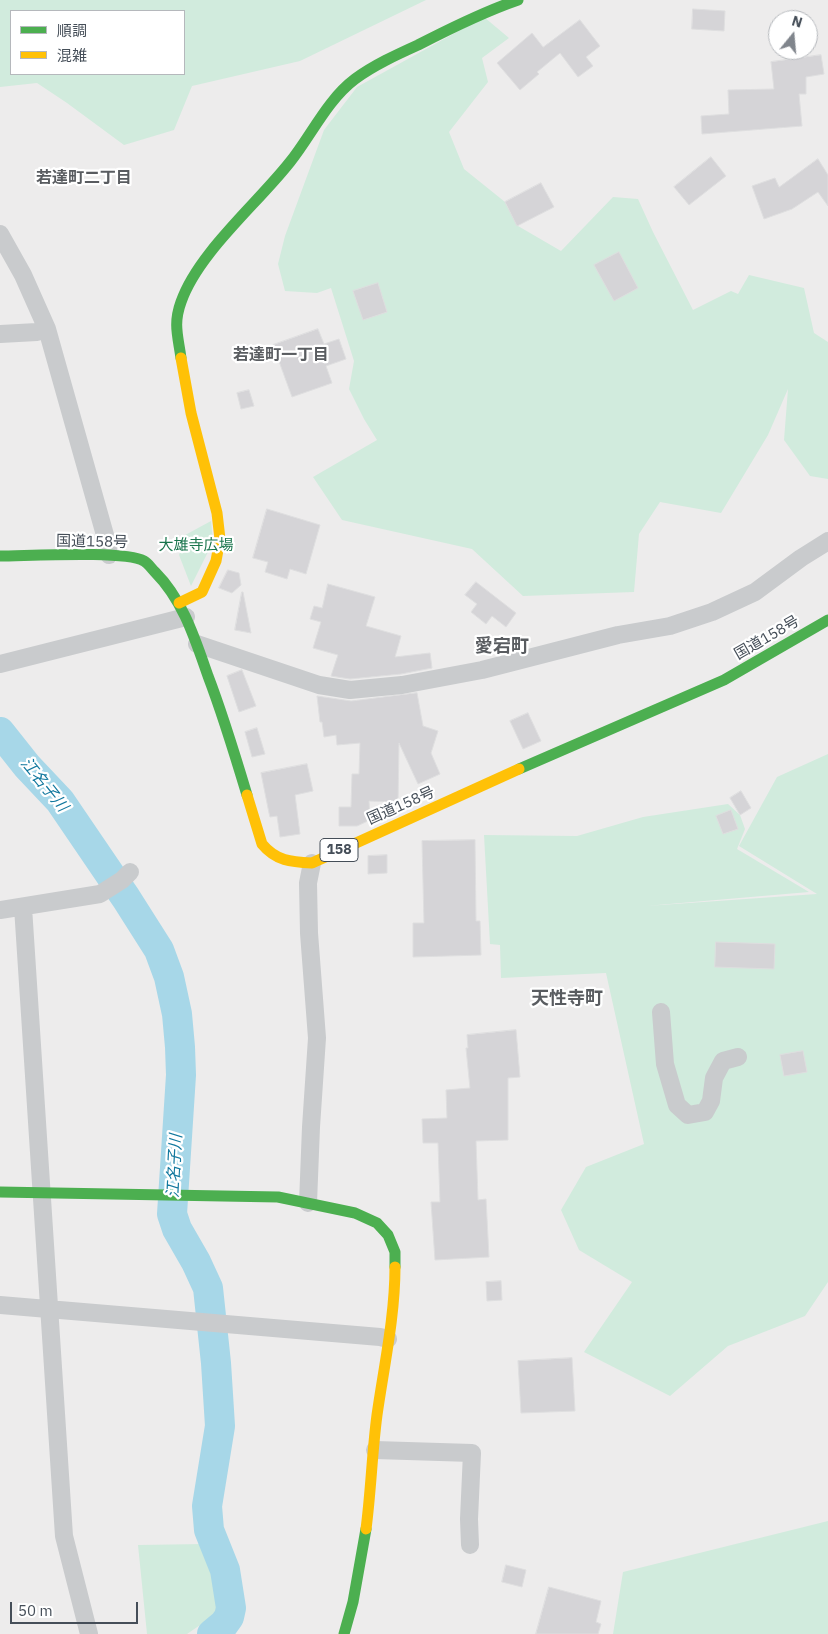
<!DOCTYPE html>
<meta charset="utf-8">
<style>
body{margin:0}
#map{position:relative;width:828px;height:1634px;overflow:hidden;background:#edecec;font-family:"IBM Plex Sans","Noto Sans JP",sans-serif}
canvas{display:block}
.legend{position:absolute;left:10px;top:10px;width:175px;height:65px;box-sizing:border-box;background:#fff;border:1px solid #b5b8bc;margin:0;padding:6px 9px;list-style:none;font-size:15px;color:#454e58}
.legend li{display:flex;align-items:center;gap:10px;height:25px}
.legend b{width:25px;border:1px solid #b5b8bc}
.north{position:absolute;left:768px;top:10px;width:50px;height:50px;box-sizing:border-box;background:#fff;border:1px solid #b5b8bc;border-radius:50%;rotate:17deg;font-size:14px;font-weight:700;line-height:20px;text-align:center;color:#454e58}
.north::after{content:'';display:block;margin:auto;width:18px;height:22px;background:#80858c;clip-path:polygon(50% 0,100% 100%,50% 72%,0 100%)}
.scale{position:absolute;left:10px;top:1602px;width:128px;height:22px;box-sizing:border-box;border:2px solid #454e58;border-top:0;padding-left:6px;font-size:15px;line-height:18px;white-space:nowrap;color:#454e58;-webkit-text-stroke:4px #fff;paint-order:stroke}
</style>
<div id="map">
<canvas width="828" height="1634"></canvas>
<ul class="legend">
<li><b style="height:6px;background:#4caf50"></b>順調</li>
<li><b style="height:6px;background:#ffc107"></b>混雑</li>
</ul>
<div class="north">N</div>
<div class="scale">50 m</div>
</div>
<script>
const g = document.querySelector('canvas').getContext('2d');
g.lineJoin = 'round';
function fill(path, color) { g.fillStyle = color; g.fill(path, 'evenodd'); }
function stroke(path, color, width, dash) { g.strokeStyle = color; g.lineWidth = width; g.lineCap = dash ? 'butt' : 'round'; g.setLineDash(dash || []); g.stroke(path); }
function write(font, color, halo, rows, align = 'center') {
  g.font = font + ' "IBM Plex Sans","Noto Sans JP",sans-serif'; g.lineWidth = 4.5; g.setLineDash([]); g.textBaseline = 'middle'; g.strokeStyle = halo; g.fillStyle = color; for (const [text, x, y, turn = 0] of rows) {
    g.save(); g.translate(x, y); g.rotate((+turn || 0) * Math.PI / 180); g.textAlign = isNaN(turn) ? turn : align; if (halo) g.strokeText(text, 0, 0); g.fillText(text, 0, 0); g.restore();
  }
}
const green = new Path2D(`
 M0,0H426L300,61L192,86L174,130L124,145L67,103L37,83L0,87ZM11,11H184V74H11Z
 M484,17L509,38L482,58L488,82L449,132L464,169L505,202L518,226L561,251L613,197L638,199L653,232L693,310L731,291L738,294L749,275L804,288L814,333L828,342V479L810,476L784,440L788,389L768,435L721,513L660,502L639,534L634,592L523,596L472,549L342,520L313,477L377,440L364,419L349,389L354,361L331,288L317,293L285,291L278,264L285,236L324,130L357,87Z
 M211,521L213,542L191,586L179,555L181,549L176,540Z
 M828,754V1282L805,1316L728,1346L670,1396L584,1352L632,1282L579,1250L561,1210L586,1167L644,1144L606,973L501,978L500,945L490,944L484,835L577,836L643,817L728,804L740,815L745,829L737,849L809,892L646,906L817,894L739,846L777,777Z
 M828,1521V1634H613L623,1572Z
 M204,1544L219,1584L217,1609L209,1619L187,1634H147L138,1545Z`);
const river = new Path2D(`
 M0,732L27,766L60,801L126,898L159,950L169,977L177,1014L180,1047L181,1075L172,1214L177,1229L196,1262L208,1288L216,1363L220,1426L207,1506L209,1530L225,1570L231,1608L229,1617L224,1624L212,1634`);
const building = new Path2D(`
 M693,9L725,11L724,31L692,29Z
 M580,20L600,46L586,57L593,66L578,77L560,53L537,72L539,74L520,90L497,63L532,33L543,47Z
 M821,55L824,74L806,77V94H799L802,126L702,134L701,116L729,114L728,90L774,89L771,62Z
 M711,157L726,176L689,205L674,187Z
 M818,159L828,175V206L818,192L792,209L764,219L752,186L775,178L779,187Z
 M541,183L554,207L517,226L505,202Z
 M619,252L638,288L614,301L594,265Z
 M378,283L387,312L363,320L353,291Z
 M318,329L324,344L339,339L346,359L326,366L332,383L292,397L273,345Z
 M249,390L254,406L241,409L237,393Z
 M267,509L320,525L306,574L290,569L287,579L265,572L268,562L253,558Z
 M228,570L239,573L241,585L232,593L219,588Z
 M476,582L516,613L506,627L492,616L486,624L471,612L477,604L465,595Z
 M328,584L375,597L366,626L401,636L395,657L430,653L432,668L401,674L350,679L331,676L338,655L313,648L321,622L310,619L314,606L322,608Z
 M242,592H243L251,633L235,630Z
 M242,670L256,706L239,712L227,676Z
 M417,693L423,726L438,731L431,753L440,774L418,784L399,743L398,802L369,801L370,820L357,826H339V807H351L352,774H359L360,743L337,745L336,735L324,737L322,722H320L317,696L351,701Z
 M528,713L541,741L523,749L510,721Z
 M257,728L265,754L252,757L245,732Z
 M307,764L313,791L295,795L300,834L280,837L277,816L270,817L269,813L261,773Z
 M741,791L751,808L740,815L730,798Z
 M731,810L738,829L723,834L716,816Z
 M475,840L476,921H480L481,955L413,957V923H424L422,841Z
 M387,855V873L368,874V856Z
 M716,942L775,944L774,969L715,967Z
 M516,1030L520,1077L508,1078V1140L476,1141L478,1200L486,1199L489,1257L435,1260L431,1202H440L438,1143H423L422,1119L447,1118L446,1090L470,1088L466,1048H468L467,1035Z
 M803,1051L807,1072L784,1076L780,1055Z
 M501,1281L502,1300L487,1301L486,1282Z
 M572,1358L575,1411L521,1413L518,1361Z
 M506,1565L526,1570L522,1587L502,1582Z
 M549,1587L601,1601L596,1622L601,1624L598,1634H536Z`);
const street = new Path2D(`
 M0,234L23,275L47,329L105,535L109,555
 M0,334L37,332L47,329
 M197,644L319,685L350,690L402,685L482,670L618,635L670,626L712,612L755,592L801,558L828,541
 M0,664L186,617
 M23,907L64,1536L89,1634
 M0,910L100,894L122,880L130,872
 M661,1012L665,1064L677,1105L688,1115L705,1112L711,1101L714,1078L723,1061L738,1057
 M308,1203L311,1127L317,1038L309,933L308,883L312,863
 M0,1305L380,1337L388,1339
 M375,1450L472,1453L469,1519L470,1545`);
const fast = new Path2D(`
 M181,358C178,336 173,324 181,302C198,253 257,204 290,162C311,136 327,100 355,79C374,65 396,55 418,45C451,28 483,12 518,0
 M0,556C26,556 126,550 144,561C148,563 151,568 155,572C183,600 195,639 208,676C223,715 235,755 247,795
 M519,769L724,680L828,620
 M0,1192L278,1197L355,1213L377,1223L388,1235L395,1252V1267
 M344,1634L353,1602L366,1529`);
const slow = new Path2D(`
 M179,603L202,592L216,561L220,539L217,513L191,413L181,358
 M247,795L262,844C276,861 291,862 312,863L519,769
 M366,1529C371,1491 372,1453 377,1415C384,1366 395,1316 395,1267`);
const shields = [
 [339,850,38]
];
const shieldNames = [
 ["158",339,850]
];
const streetNames = [
 ["国道158号",92,542,1],
 ["国道158号",767,638,-30],
 ["国道158号",401,806,-24]
];
const parkNames = [
 ["大雄寺広場",196,546]
];
const neighbourhoodNames = [
 ["若達町二丁目",84,178],
 ["若達町一丁目",281,355]
];
const waterNames = [
 ["江名子川",44,785,51],
 ["江名子川",175,1166,-87]
];
const quarterNames = [
 ["愛宕町",502,647],
 ["天性寺町",567,999]
];
fill(green, '#d1ebdd');
stroke(river, '#a7d7e8', 30);
fill(building, '#d5d4d7');
stroke(building, '#dededf', 1);
stroke(street, '#c9cbcd', 18);
stroke(fast, '#4caf50', 11);
stroke(slow, '#ffc107', 11);
for (const [x, y, w] of shields) { const box = new Path2D(); box.roundRect(x - w / 2, y - 11.5, w, 23, 4); g.fillStyle = '#fff'; g.fill(box); stroke(box, '#454e58', 1); }
write('bold 14px', '#454e58', null, shieldNames);
write('15px', '#454e58', '#fff', streetNames);
write('15px', '#1a754d', '#fff', parkNames);
write('bold 16px', '#595c60', '#fff', neighbourhoodNames);
write('italic 16px', '#12789e', '#fff', waterNames);
write('bold 18px', '#595c60', '#fff', quarterNames);
</script>
